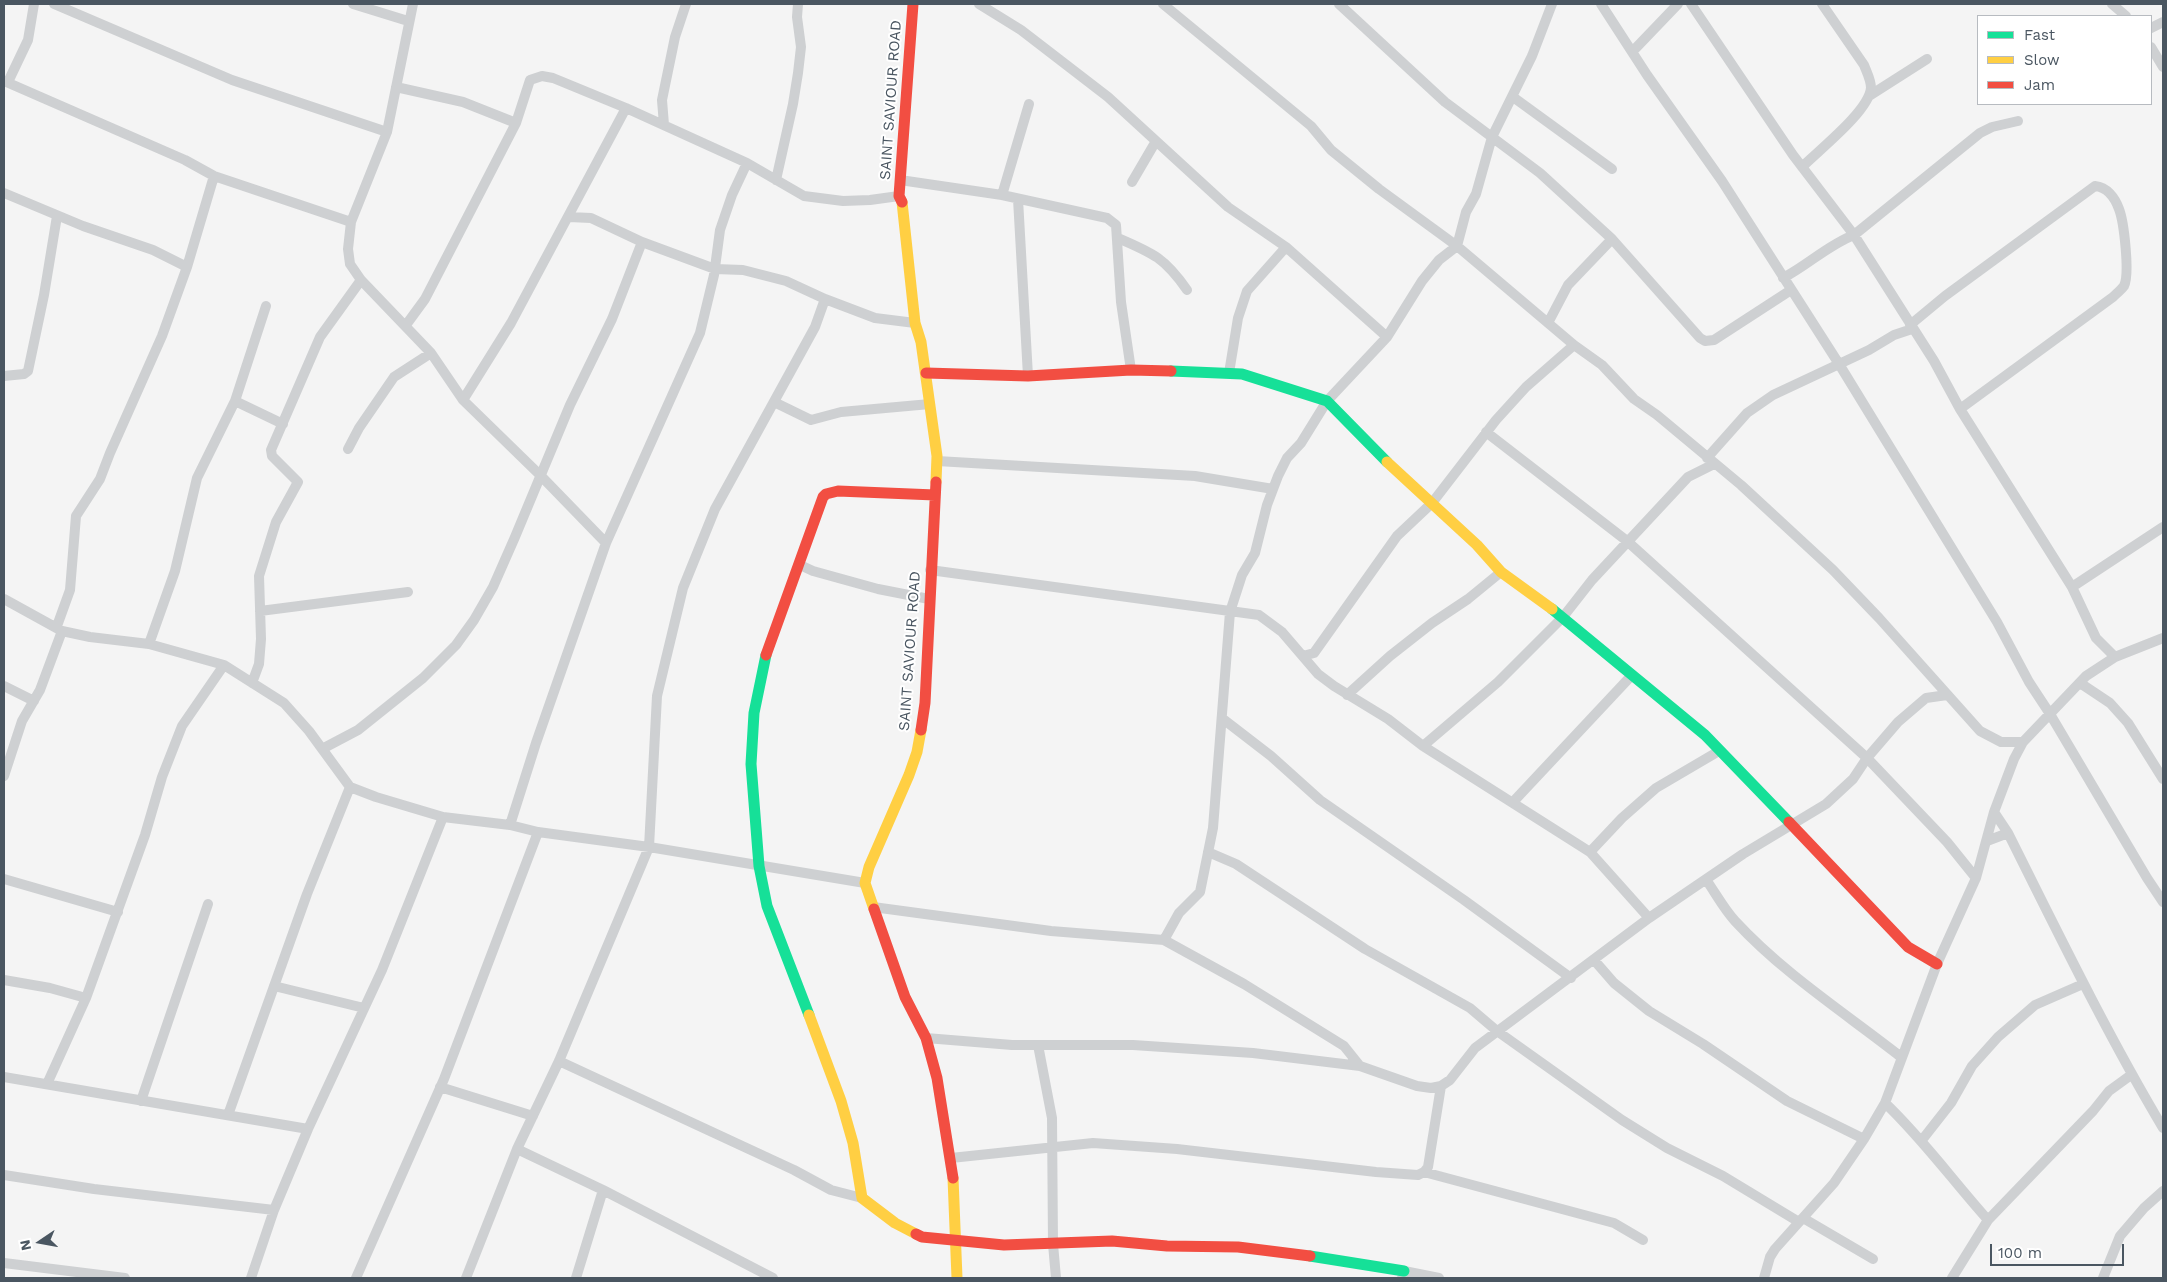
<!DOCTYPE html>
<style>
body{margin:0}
#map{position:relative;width:2167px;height:1282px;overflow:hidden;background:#f4f4f4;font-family:"Work Sans",sans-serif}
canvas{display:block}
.frame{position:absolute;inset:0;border:5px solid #4a5661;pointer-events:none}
.legend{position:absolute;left:1977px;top:15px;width:175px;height:90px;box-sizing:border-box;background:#fff;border:1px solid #b7bbc0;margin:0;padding:6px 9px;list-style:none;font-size:15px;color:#4a5661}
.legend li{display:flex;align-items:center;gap:10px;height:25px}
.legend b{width:25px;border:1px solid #b7bbc0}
.north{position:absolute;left:15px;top:1217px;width:50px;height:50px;-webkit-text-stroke:4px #fff;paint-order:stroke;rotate:258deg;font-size:14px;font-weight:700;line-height:20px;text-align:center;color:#4a5661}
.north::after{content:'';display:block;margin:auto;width:18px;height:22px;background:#4a5661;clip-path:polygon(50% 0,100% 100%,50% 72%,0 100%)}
.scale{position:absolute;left:1990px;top:1244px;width:134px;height:22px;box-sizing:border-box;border:2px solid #4a5661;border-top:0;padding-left:6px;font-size:15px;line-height:18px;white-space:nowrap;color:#4a5661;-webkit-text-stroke:4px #fff;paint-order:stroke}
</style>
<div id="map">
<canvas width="2167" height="1282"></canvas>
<div class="frame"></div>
<ul class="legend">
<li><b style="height:6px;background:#16e098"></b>Fast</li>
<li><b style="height:6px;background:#ffcf43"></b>Slow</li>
<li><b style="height:6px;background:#f24e42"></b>Jam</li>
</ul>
<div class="north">N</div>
<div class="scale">100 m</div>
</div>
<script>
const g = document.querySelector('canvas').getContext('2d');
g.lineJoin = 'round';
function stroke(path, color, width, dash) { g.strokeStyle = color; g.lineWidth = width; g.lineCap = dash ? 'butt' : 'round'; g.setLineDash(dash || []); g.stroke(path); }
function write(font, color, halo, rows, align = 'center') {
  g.font = font + ' "Work Sans",sans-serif'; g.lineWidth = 4; g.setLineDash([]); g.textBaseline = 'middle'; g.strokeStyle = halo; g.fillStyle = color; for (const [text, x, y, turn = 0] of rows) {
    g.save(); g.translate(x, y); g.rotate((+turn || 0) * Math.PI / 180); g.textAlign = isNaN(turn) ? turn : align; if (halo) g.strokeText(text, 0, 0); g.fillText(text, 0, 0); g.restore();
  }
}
const street = new Path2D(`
 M54,4L232,80L387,132
 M353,4L408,21
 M413,4L387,132L351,222L348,249L350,264L361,280L431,353L463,400L541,476L606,543
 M979,4L1021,30L1108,97L1228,207L1286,247L1387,337
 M1163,4L1311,126L1331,150L1379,189L1457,246L1574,345L1602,365L1634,399L1657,415L1741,485L1833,570L1879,618L1980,731L2001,742H2023
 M1339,4L1445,102L1540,173L1612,239L1700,338L1705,341L1714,340L1791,290
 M1601,4L1647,75L1722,181L1839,364L1997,622L2029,682L2050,714L2147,878L2163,902
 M1691,4L1793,155L1854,235L1934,361L1960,409L2072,587L2096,638L2115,657
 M2112,4L2126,16
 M2151,28L2163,22
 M2151,47L2163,67
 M1632,52L1678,4
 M4,81L185,160L214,176L351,222
 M8,82L28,40L34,4
 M396,87L463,102L516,123
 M1869,96L1927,59
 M1513,97L1612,169
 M664,125L662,100L675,37L686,4
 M1802,167C1819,150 1869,111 1871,88C1871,80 1867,73 1864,65L1822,4
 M776,180L793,104L798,73L801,47L797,17L798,4
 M900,180L1002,195L1107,218L1116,225L1121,302L1131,370
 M1132,182L1156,141
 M4,193L83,226L153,250L187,267
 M1002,195L1029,104
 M1018,199L1028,376
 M569,217L591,218L642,242L715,269L743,270L786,281L825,299
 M1118,238C1153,253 1165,258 1187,290
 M1783,278C1808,265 1828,245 1854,235L1980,133L1992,127L2018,121
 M1548,323L1568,285L1612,239
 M406,325L425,299L516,123L530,80L542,76L553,78L626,108
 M1910,325L1945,296L2095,186C2107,187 2115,198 2119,209C2124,222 2130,274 2124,286C2121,290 2116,294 2113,297L1960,409
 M1229,373L1238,318L1247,291L1286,247
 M4,376L24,374L28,371L44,295L57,216
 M463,400L511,323L626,108L747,163L804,196L843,201L870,200L899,196
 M235,401L266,306
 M774,402L811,420L841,412L930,404
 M1486,432L1627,541L1867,758L1947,842L1976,878
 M348,449L359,428L394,377L431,353
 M1707,458L1747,413L1773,395L1869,350L1894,335L1912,329
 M937,461L1195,476L1273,489
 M800,565L813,571L878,589L929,599
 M930,570L1259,615L1282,632L1318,674L1334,686L1388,719L1423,746L1590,852L1649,918
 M2072,587L2163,527
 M4,599L62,631L90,637L149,644L224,665L284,703L309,731L350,787L376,797L443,817L510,825L538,832L649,847L865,883
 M260,611L408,592
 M57,626L70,590L76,516L100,479L110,453L162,336L187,267L214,176
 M149,644L175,571L197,478L235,401L283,424
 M1303,656L1314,653L1397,536L1432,503L1496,420L1526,387L1574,345
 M252,683L259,664L261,639L259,576L276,522L298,482L272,456L271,450L320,337L361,280
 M2080,683L2110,703L2128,723L2163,779
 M4,686L34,701
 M1347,695L1390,656L1432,623L1468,599L1501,572
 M1223,719L1271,756L1320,800L1464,900L1571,978
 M1423,746L1498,682L1563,617L1592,580L1688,477L1714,464
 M322,749L358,730L423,678L456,645L474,620L493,587L515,537L570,405L612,319L642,242
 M4,776L22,721L40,690L62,631
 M1513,802L1632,675
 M1994,812L2008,833C2058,933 2106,1032 2163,1128
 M510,825L536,743L606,543L700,333L714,275L720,230L732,195L747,163
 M1987,841L2008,833
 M1208,852L1236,864L1365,949L1470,1008L1497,1031L1622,1120L1667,1148L1723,1176L1799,1222
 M1590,852L1622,818L1656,788L1719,751
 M4,879L118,912
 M1707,881C1716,894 1724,909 1735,921C1784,974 1845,1013 1901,1057
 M873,907L1051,931L1164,940L1244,984L1344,1046L1360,1066
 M1164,940L1179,913L1200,892L1213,828L1230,612L1242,575L1255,553L1267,505L1278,476L1287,458L1301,443L1327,401L1387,337L1422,281L1439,260L1457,246L1466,212L1476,194L1492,137L1532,56L1552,4
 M1594,960L1614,983L1649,1011L1703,1044L1787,1101L1864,1139
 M4,980L50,988L86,998
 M274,986L364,1008
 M926,1038L1012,1045H1133L1253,1053L1360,1066L1417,1086L1431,1088L1441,1086L1450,1080L1475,1048L1649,918L1743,854L1826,804L1853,779L1867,758L1898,722L1926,698L1947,695
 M1038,1045L1052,1118L1053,1244L1056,1278
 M559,1061L794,1170L831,1190L862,1198
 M4,1077L308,1129
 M47,1084L86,998L145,835L162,777L182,726L224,665
 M440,1087L533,1116
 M141,1101L208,904
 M1885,1103C1923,1139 1953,1181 1988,1220
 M228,1115L307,894L350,787
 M1922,1140L1951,1103L1972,1066L1998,1037L2035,1005L2083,984
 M517,1149L603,1190L773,1278
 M951,1158L1093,1143L1177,1149L1376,1172L1418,1175L1424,1172L1614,1223L1643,1240
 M1424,1172L1428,1167L1441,1086
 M4,1175L94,1189L274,1210
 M1803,1218L1873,1259
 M4,1263L125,1278
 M251,1278L274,1210L308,1129L382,970L443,817
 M356,1278L444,1079L538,832
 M466,1278L517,1149L559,1061L649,847L657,696L683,588L715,509L815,327L825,299L875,318L915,323
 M576,1278L603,1190
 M1402,1278L1404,1271L1439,1278
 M1764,1278L1770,1257L1775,1249L1834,1183L1864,1139L1885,1103L1937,964L1976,878L1994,812L2014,759L2023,742L2086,676L2115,657L2163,638
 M1952,1278L1988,1220L2093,1111L2109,1091L2131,1075
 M2103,1278L2120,1236L2144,1208L2163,1191`);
const fast = new Path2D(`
 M1171,371L1242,374L1327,401L1387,462
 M1552,609L1705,735L1789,822
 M766,655L754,713L751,764L759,866L767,906L809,1015
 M1310,1256L1404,1271`);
const slow = new Path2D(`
 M902,202L915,323L921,342L937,456L936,482
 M1387,462L1477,545L1501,572L1552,609
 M874,909L865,883L869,867L909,775L917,752L921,730
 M809,1015L841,1101L853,1143L862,1198L895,1223L916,1234
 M953,1178L957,1278`);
const jam = new Path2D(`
 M902,202L899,196L913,4
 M926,373L1028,376L1131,370L1171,371
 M766,655L823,497L826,494L838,491L935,495
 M921,730L925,703L936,482
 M1789,822L1908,947L1937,964
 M874,909L905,997L926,1038L937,1078L953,1178
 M916,1234L922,1237L1004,1245L1112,1241L1167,1246L1238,1247L1310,1256`);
const streetNames = [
 ["SAINT SAVIOUR ROAD",891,100,-86],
 ["SAINT SAVIOUR ROAD",910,651,-86]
];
stroke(street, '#ced0d2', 10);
stroke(fast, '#16e098', 11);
stroke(slow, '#ffcf43', 11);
stroke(jam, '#f24e42', 11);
write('15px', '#4a5661', '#fff', streetNames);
</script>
